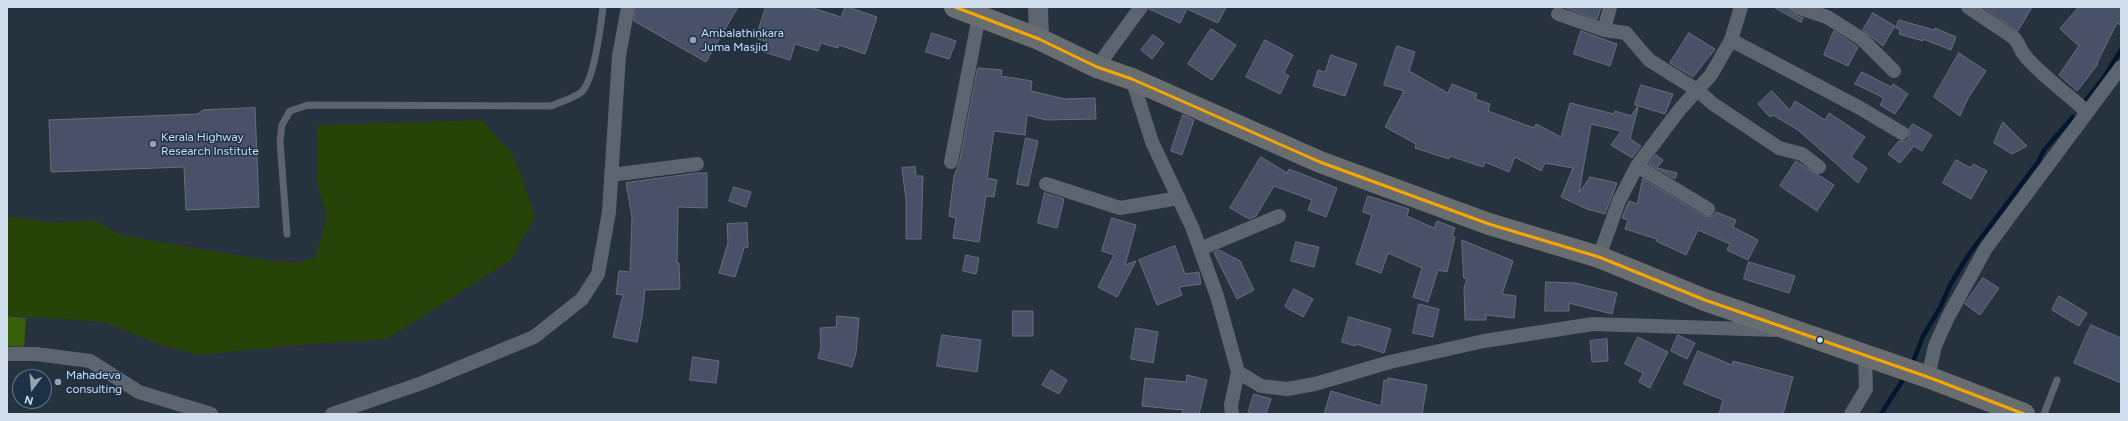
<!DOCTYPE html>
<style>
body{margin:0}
#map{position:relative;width:2128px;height:421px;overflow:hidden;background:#26323e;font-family:Figtree,sans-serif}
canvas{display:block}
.frame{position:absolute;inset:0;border:8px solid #d1deee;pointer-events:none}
.north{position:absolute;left:12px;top:369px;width:40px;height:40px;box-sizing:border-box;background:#1c3148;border:1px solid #64768a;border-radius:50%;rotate:196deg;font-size:11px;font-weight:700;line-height:16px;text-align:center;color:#d1deee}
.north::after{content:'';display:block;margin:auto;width:14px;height:18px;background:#95a2b0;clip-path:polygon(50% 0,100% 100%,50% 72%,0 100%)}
</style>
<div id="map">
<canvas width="2128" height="421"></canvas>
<div class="frame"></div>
<div class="north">N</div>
</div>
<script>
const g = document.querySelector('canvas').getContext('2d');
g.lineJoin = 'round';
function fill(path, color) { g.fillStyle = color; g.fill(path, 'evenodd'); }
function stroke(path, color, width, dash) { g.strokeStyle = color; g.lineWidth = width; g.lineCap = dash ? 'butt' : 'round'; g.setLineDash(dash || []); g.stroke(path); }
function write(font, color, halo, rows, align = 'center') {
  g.font = font + ' Figtree,sans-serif'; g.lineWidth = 3; g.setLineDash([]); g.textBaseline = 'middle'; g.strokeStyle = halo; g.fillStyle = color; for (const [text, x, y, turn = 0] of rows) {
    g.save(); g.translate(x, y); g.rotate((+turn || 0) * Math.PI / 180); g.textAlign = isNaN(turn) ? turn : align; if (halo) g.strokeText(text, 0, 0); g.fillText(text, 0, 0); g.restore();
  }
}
const green = new Path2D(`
 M482,120L514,156L535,216L511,260L387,339L287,346L199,355L161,345L104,322L7,315V216L56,223L93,220L121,235L271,261L294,263L315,258L327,218L318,185L317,125Z`);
const forest = new Path2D(`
 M7,316L26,318L24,347L7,346Z`);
const stream = new Path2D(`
 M2082,105L2103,79L2121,50
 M1912,365L1923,336L1940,308L1950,285L1969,254L2038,162L2044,150L2073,117
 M1881,414L1906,375`);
const building = new Path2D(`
 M636,7H738L706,62L634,21Z
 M766,7H810L841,17L845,7H848L877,17L865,54L839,45L838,48L821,43L818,51L795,44L790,60L764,52L767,42L756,38Z
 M1149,7H1226L1218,23L1187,9L1180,23L1149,9Z
 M1564,7H1601L1597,19Z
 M1774,7H1789L1791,13L1803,18L1801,22Z
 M1983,7H2032L2018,31Z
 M2079,7H2121V25L2117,23L2097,63L2098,64L2077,91L2059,75L2079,46L2060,29Z
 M1873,13L1895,26L1883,46L1863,30Z
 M1899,20L1934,30L1935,28L1956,37L1951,50L1923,39V41L1899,34L1900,30L1896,28Z
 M1211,29L1236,45L1212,80L1188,64Z
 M1581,31L1617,44L1610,66L1574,54Z
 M1834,31L1858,47L1848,66L1824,55Z
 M932,33L956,41L949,59L926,52Z
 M1689,33L1715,49L1693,77L1670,63Z
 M1153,35L1164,43L1152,59L1141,50Z
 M1265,40L1293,55L1284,73L1289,76L1280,94L1246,77Z
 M1397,46L1415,52L1409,71L1448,93L1452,84L1477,94L1475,99L1490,104L1488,111L1534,128L1536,124L1561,137L1570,103L1614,114L1615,111L1631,116L1637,107L1638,108L1630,139L1641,146L1632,158L1611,145L1621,131L1591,124L1579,193L1590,177L1617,183L1605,214L1587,209L1561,197L1573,168L1545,163L1541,171L1515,157L1509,172L1485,162L1483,167L1450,156L1449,159L1415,148L1416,144L1385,127L1404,91L1384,85Z
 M1959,53L1986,71L1968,98L1960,116L1934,97Z
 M1331,55L1357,64L1345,96L1313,86L1318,70L1325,72Z
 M978,68L1002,70L1001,76L1032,81L1031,91L1065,99L1095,98L1096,119L1046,120L1027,115L1025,135L994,131L987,178L997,180L994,197L986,196L979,242L953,238L956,218L949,216L954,176L959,164Z
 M1862,72L1891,87L1893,84L1908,94L1895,114L1880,105L1884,98L1855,84Z
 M1641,85L1673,94L1665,114L1635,105Z
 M1772,91L1790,110L1795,101L1825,120L1829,113L1865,137L1851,157L1867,168L1858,183L1798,130L1773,115L1770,117L1758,104Z
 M255,108L259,207L186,210L184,167L51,172L49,120L198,114L203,110Z
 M1183,115L1194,120L1182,155L1171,151Z
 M2003,122L2027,146L2012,154L1994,143Z
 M1913,124L1932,135L1922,151L1914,146L1900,163L1888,154L1899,141H1906L1909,138V129Z
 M1026,138L1038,141L1028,186L1017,184Z
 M1656,155L1663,160L1657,168L1677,173L1675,179L1649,164Z
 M1261,157L1287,173L1289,169L1337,188L1326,217L1308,210L1312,200L1274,186L1256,216L1249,219L1230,208Z
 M1956,160L1971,168L1973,164L1987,171L1971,199L1943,183Z
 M1796,161L1834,185L1817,211L1780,186Z
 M915,167L916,176H923L921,239H906V200L902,168Z
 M697,173H707V208L678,207L677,263H679L680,289L645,290L642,317L637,342L613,337L623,295L616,294L619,271L630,272L632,217L626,183Z
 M1643,179L1704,216H1713L1716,212L1736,220L1733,227L1758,240L1748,260L1727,250L1730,244L1698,230L1686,255L1656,241L1657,239L1625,229L1628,220L1622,218L1629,201L1637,204Z
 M734,187L751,192L746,207L729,201Z
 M1045,193L1064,199L1057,228L1038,223Z
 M1368,196L1409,209L1407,216L1434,228L1437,221L1455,228L1452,236L1455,237L1447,272L1438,270L1428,302L1413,297L1422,268L1388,253L1381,273L1356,264L1372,215L1363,212Z
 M1112,218L1136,225L1125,265L1136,261L1117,297L1098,287L1114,255L1102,251Z
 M747,223L748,247L744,248L735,277L719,273L728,243L727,224Z
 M1462,240L1513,261L1502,294L1516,296L1514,318L1486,315V320H1465L1464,288L1467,279L1464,278Z
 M1296,242L1319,247L1314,267L1291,261Z
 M1175,246L1185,274L1199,272L1201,284L1179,287L1182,295L1157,305L1139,260Z
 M1219,250L1240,261L1254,290L1237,299L1214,253Z
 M966,255L979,258L976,274L963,271Z
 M1749,262L1795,276L1789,293L1744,279Z
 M1983,278L1999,288L1980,315L1965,304Z
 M1546,282L1575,283L1617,293L1612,314L1569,303V311H1545Z
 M1294,289L1313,299L1303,317L1285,307Z
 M2059,296L2087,313L2079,326L2052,310Z
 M1419,304L1439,309L1433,337L1413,333Z
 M1013,311H1033V336H1013Z
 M837,316L859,318L856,353L852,367L818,358L821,347L820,328L836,327Z
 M1349,317L1391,329L1384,353L1356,344L1355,346L1342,342Z
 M2091,325L2121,338V383L2074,363Z
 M1136,328L1158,332L1153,363L1131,359Z
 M942,335L981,340L977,372L937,366Z
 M1678,335L1695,343L1687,359L1671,351Z
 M1638,337L1668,352L1650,388L1639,382L1643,373L1625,364Z
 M1607,339L1608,361L1592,362L1590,341Z
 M1698,351L1732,365L1733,361L1793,377L1783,414H1719L1723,400L1684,384Z
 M693,357L719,361L716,383L690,380Z
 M1051,370L1067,380L1059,394L1042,385Z
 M1187,375L1207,380L1199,414H1182L1183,410L1142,406L1145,378L1186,382Z
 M1388,378L1427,385L1422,414H1324L1331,391L1381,406L1384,380L1388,381Z
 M1254,394L1271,399L1266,414H1248Z`);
const lane = new Path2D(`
 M287,234L280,141L282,125L290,111L308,105L551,106C560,102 572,99 580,93C594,84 601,24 603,7
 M2044,414L2057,380`);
const street = new Path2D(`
 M1797,7L1827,17L1862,39L1894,71
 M1968,7L2014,38C2019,43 2020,50 2025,56C2043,77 2067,93 2087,112
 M1558,14L1604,30L1626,33L1649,60L1697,90L1713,104L1779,148L1802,154L1819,167
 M1604,30L1610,7
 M1731,40L1860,108L1902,133
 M1097,67L1141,7
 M1132,79L1152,142L1192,227L1217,296L1238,372L1261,386L1287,389L1315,384L1390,362L1484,341L1593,324L1775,330
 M951,162L979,16
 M1637,166L1708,209
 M611,175L697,164
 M1046,184L1120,208L1179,198
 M1200,249L1279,216
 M1599,257L1619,201L1637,166L1680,109L1711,75L1731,40L1741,7
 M7,354H36L90,361L139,392L211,414
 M1928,377L1935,346L1948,317L1986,248L2121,67
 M332,414L422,383L534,337L582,299L598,274L609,212L619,56L628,7
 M1232,414L1231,405L1238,372
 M1851,414L1866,389L1865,355`);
const secondary = new Path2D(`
 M1038,7L1039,39`);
const primary = new Path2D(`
 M955,7L1039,39L1097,67L1132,79L1320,162L1489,224L1599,257L1705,300L1928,377L2024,414`);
const bus1 = new Path2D(`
 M955,7L1039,39L1097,67L1132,79L1320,162L1489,224L1599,257L1705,300L1928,377L2024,414`);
const markers = [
 [693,40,4,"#95a2b0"],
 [153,144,4,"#95a2b0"],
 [1820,340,3.5,"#d1deee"],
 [58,382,4,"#95a2b0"]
];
const poiNames = [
 ["Ambalathinkara",701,33],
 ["Juma Masjid",701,47],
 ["Kerala Highway",161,137],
 ["Research Institute",161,151],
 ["Mahadeva",66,375],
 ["consulting",66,389]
];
fill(green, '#274408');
fill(forest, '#375e08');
stroke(stream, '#031630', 4.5);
fill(building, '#495169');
stroke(building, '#676e7a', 1);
stroke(lane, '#5c646f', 7);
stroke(street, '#5c646f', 14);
stroke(secondary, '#5c646f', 20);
stroke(primary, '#696d6f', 22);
stroke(bus1, '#f7a600', 3);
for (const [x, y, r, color] of markers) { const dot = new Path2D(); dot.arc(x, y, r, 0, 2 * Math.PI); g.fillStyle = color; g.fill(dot); stroke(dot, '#1c3148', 1.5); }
write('12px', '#d1deee', '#1c3148', poiNames, 'left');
</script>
